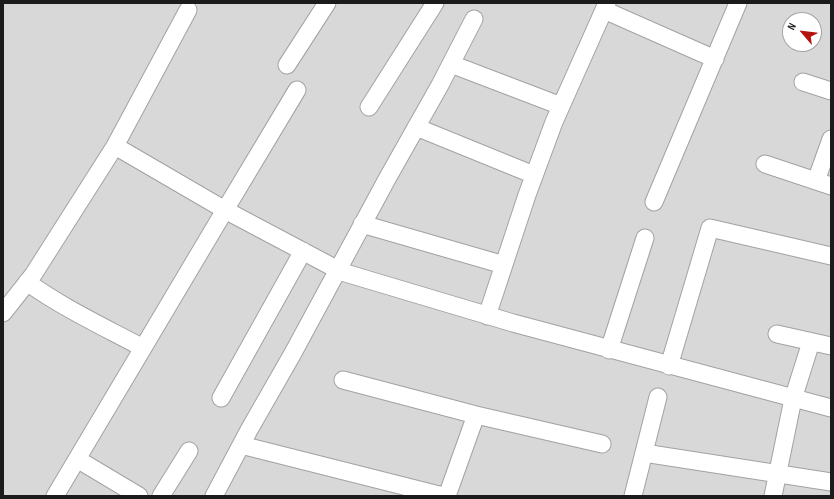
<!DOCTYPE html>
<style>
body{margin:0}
#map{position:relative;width:834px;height:499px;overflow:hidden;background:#ece8e1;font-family:"Sofia Sans Condensed",sans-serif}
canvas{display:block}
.frame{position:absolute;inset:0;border:4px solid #1b1b1b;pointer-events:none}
.north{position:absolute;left:782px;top:12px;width:40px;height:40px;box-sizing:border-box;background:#fff;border:1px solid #a4a4a4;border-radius:50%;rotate:298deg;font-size:11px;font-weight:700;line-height:16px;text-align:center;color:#1b1b1b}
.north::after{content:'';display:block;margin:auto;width:14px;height:18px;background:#b51310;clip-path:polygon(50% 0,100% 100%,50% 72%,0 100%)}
</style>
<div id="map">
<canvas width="834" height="499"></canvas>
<div class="frame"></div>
<div class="north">N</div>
</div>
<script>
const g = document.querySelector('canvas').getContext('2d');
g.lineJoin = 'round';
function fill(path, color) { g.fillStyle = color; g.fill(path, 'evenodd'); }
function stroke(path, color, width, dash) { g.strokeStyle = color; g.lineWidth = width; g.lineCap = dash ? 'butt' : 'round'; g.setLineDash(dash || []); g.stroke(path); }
const residential = new Path2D(`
 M3,3H831V496H3ZM790,20H814V44H790Z`);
const minor = new Path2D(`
 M604,10L715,59
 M451,64L561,106
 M287,65L327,3
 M803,82L831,91
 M369,107L435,3
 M416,127L534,175
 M115,146L225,210L342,272L513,323L831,408
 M765,164L831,186
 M816,181L831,139
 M654,202L738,3
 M362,224L504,265
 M27,282C63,308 104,327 143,348
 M3,313L33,275L115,146L188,10
 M487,316L527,195L554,122L607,3
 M777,334L831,346
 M609,350L645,238
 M669,366L710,228L831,256
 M343,380L476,415L602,444
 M221,398L303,251
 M241,445L443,496
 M644,453L831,482
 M77,459L139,496
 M55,496L225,210L297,90
 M161,496L189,451
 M214,496L249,430L293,353L387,179L440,85L474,19
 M447,496L476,415
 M633,496L658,397
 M773,496L793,399L811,342`);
fill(residential, '#d9d8d8');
stroke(minor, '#a2a2a2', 19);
stroke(minor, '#fff', 17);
</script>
